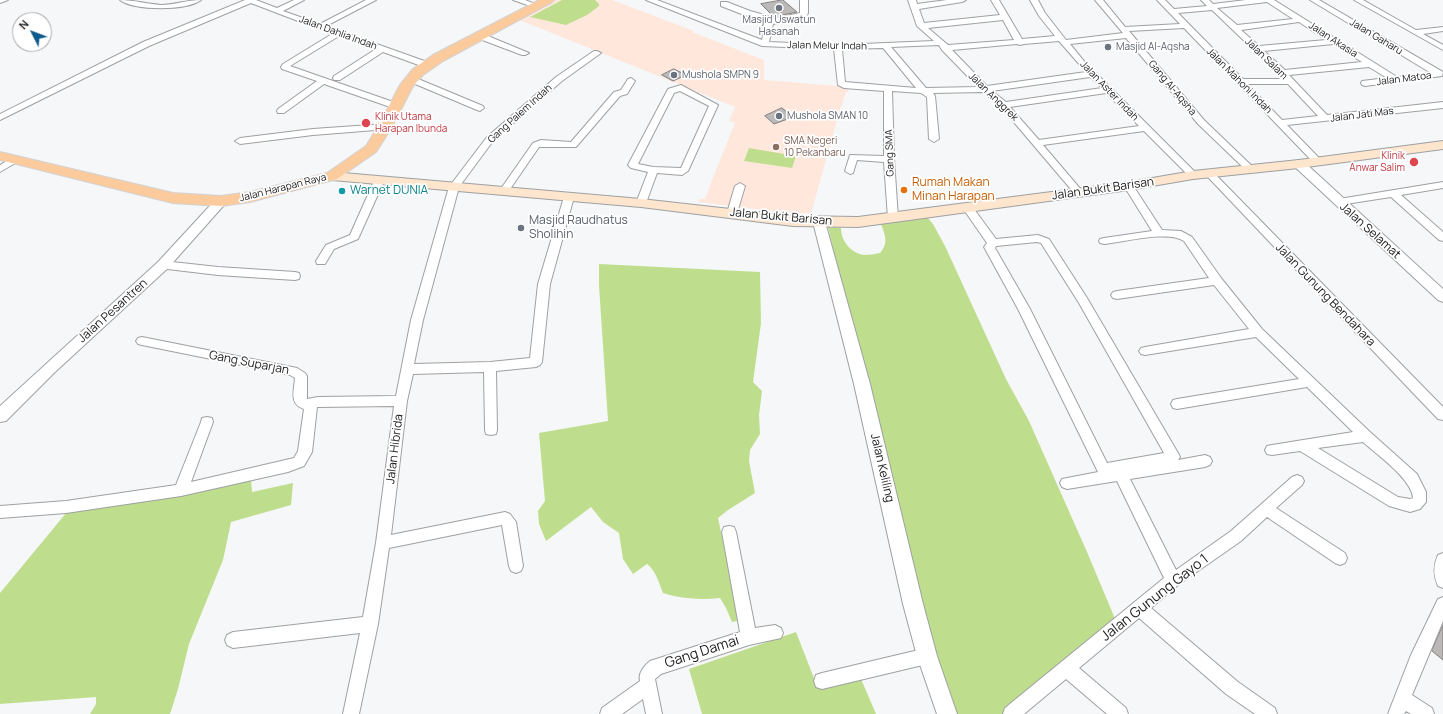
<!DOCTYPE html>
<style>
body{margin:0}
#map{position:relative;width:1443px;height:714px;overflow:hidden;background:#f5f7f9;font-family:Manrope,sans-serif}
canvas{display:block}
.north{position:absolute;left:12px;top:12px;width:40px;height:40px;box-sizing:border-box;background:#fff;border:1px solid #a6a6a6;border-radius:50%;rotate:312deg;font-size:11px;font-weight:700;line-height:16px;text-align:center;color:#202021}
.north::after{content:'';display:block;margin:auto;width:14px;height:18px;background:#0d5a8d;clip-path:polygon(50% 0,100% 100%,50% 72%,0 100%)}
</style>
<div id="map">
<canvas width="1443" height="714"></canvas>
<div class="north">N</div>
</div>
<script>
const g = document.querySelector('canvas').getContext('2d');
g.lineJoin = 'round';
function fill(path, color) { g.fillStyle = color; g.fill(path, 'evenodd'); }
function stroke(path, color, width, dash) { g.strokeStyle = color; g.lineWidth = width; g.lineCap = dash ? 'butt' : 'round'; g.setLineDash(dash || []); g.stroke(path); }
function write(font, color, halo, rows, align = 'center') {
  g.font = font + ' Manrope,sans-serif'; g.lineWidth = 3.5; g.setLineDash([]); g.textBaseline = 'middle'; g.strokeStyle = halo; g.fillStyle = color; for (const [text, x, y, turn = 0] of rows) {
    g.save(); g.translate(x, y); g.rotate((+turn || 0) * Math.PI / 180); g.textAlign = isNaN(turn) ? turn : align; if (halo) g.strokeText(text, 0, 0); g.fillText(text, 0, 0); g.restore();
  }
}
const education = new Path2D(`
 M553,0H612L694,31L692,32L764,60V80L850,87L848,92H846L837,120L811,214L763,210L698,202L700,199H705L712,180L735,123L729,121L735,107L517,19Z`);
const green = new Path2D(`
 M562,0H595L599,4V6L587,15L566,25L530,17Z
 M749,148L796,156L792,168L744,161Z
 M927,217L933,224L945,246L1006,379L1029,421L1087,552L1116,621L1004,714H954L913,590L828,227L841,228C841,241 851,253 864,255C869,255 875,254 880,253C889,243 885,235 881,224Z
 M599,264L760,272L761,323L753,382L762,391L759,415L760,434L750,450L749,461L755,493L728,510L718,518L733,588L737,621L732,622L726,608L720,598C700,600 682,599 663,593C659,583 656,571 647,564L633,574L623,559L619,533L603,522L591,507L546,541L539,524L538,511L545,501L539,433L608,421L599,285Z
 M251,479L252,492L293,483L291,505L231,522L223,560L189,644L178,689L170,714H90L96,704V697L0,704V593L67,512Z
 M796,632L817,686L861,679L876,714H702L689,669Z`);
const building = new Path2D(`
 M783,0L797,12L774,17L761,4Z
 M674,69L686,75L673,81L662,75Z
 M782,108L793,117L774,124L765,116Z
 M1443,625V660L1432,651Z`);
const minor = new Path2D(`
 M0,0H8L0,3Z
 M120,0C134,0 147,4 161,5C174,5 187,0 201,0C187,11 134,11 120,0Z
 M245,0H256L277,8L294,0H304L283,11L320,24L366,0H376L326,26L430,63L431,65L430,67H424L383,52L340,80H334L333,78L334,76L376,49L339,36L290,66L399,104L400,106L399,108H393L324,84L284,113H278L277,111L278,109L317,81L282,69L281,67L283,64L332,34L251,3L149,46L0,120V114L143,42Z
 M513,0H525L540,6L536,8Z
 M646,0H657L762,40L766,20L744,15L721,6V2H727L750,11L772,17L773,19L800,13V0H808V13L806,17L773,24L769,42L838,45L934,41L917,26L908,0H916L917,4L947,0H966L962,2L919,9L924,23L1000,15L991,0H999L1022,39L1055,36L1039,16L1030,0H1038L1045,13L1066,40L1123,33L1095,0H1103L1125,27L1180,24L1157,0H1165L1174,9L1207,6L1201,0H1209L1213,4L1246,0H1274L1397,77L1431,73L1310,0H1319L1443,72L1442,76L1365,86L1362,85L1361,83L1362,81L1387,78L1369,67L1289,75L1327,115L1443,102V108L1287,125L1320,159L1322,161L1320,163H1314L1184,28L1129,31L1204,120L1254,168L1256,170L1254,172H1248L1198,124L1126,38L1070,44L1083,60L1198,175L1196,177H1190L1144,131L1043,145L1083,192L1081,194H1075L1001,107L983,92L933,93L935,96L939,139L934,142L929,139L927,97L921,93L892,91L894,159L898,218L893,221L888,218L884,162L857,160L853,173L850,174L845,171L850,155L884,156V91L844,88L838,85L834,49L762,46ZM1267,2L1293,19L1237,25L1217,8ZM1212,10L1284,79H1243L1178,13ZM1003,20L1014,40L948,45L928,28ZM1299,22L1326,40L1259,46L1241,30ZM1059,41L1086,72L987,86L952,50L1017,44L1020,45L1024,44ZM1333,44L1362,62L1285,70L1264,51ZM939,45L942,50L978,87L926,88L891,47ZM883,48L884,49L916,88L845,82L842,49ZM1090,77L1102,88L1006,102L992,91ZM1247,84H1288L1318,116L1282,120ZM1106,93L1139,126L1039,140L1010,107Z
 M1354,0H1363L1416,30L1443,27V31L1423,34L1443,45V50Z
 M477,34H483L529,53L525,55H522L477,38Z
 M594,51H597L601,53L562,81L493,141L459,187L423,320L414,364L490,362L530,358L538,284L564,197L569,194L574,197L550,284L542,362L540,365L536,367L496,371L497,430L496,434L491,435L486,434L485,430L484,372L413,374L407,401L391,535L505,512L510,514L516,522L523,566L521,571L516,573L511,571L509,566L502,525L389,548L378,624L359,714H343L360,633L233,648L227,645L225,640L227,635L233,632L363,617L376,543L394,406L317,407L312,452L304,466L288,472L181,496L66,513L0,518V506L66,501L176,485L201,422L202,418L207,417L212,418L213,422L191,482L294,458L298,451L304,409C289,404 294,391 295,378L290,375L142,345L138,344L136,341L138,338L142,337L297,368L305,373L307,376V399L318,397L396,396L411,320L449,187L487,137L556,77Z
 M411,76L483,106L484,108L480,111L477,110L408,81L407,79Z
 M631,78L635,81L627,94L620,96L576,147H539L508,192H502L500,190L533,143L541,140L571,142L614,92L621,90L628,79Z
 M681,85L718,105L688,171L682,175L657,173L646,203L645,205H637L636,203L648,172L631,168L628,165L667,91L668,89ZM680,91L709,106L681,168L653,167L638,164L674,93Z
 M385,124L388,125L389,127L388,129L313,135L240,144L235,141L240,138L313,129Z
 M14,157L17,158L19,160L17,162L0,172V165Z
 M1209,170L1212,171L1443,407V420L1438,419L1415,395L1206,175L1204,173L1206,171Z
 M379,178L384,181L358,239L334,249L325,264H317L316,261L326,245L350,235L374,181Z
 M1443,182V188L1401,195L1443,232V241L1439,240L1391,197L1339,205L1334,202L1339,199Z
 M740,183L745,186L737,213L732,216L728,215L727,213L735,186Z
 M1129,183L1132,184L1162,230L1181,231L1192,237L1221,278L1262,329L1370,432L1417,474L1426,492V502L1420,509L1410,512L1389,506L1300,451L1272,455L1267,454L1265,450L1267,446L1272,445L1353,432L1307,387L1177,409L1173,408L1171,404L1173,400L1177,399L1299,379L1256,337L1145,355L1141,354L1139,351L1141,348L1145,347L1249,329L1214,285L1117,299L1113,298L1111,295L1113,292L1117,291L1209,278L1184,241C1168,230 1124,242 1104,244L1100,243L1099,241L1100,239L1104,238L1152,231L1124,186ZM1363,442C1376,454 1412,479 1413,498L1410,499L1398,497L1318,448Z
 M967,204L971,205L996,239L1038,235L1049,239L1087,298L1178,453L1180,457L1178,460L1205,455L1210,457L1212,461L1210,465L1205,467L1130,479L1176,570L1231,531L1292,477L1297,475L1302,477L1304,481L1302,485L1276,508L1345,553L1347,558L1345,563L1340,565L1335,563L1267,517L1241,541L1178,585L1151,608L1238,682L1275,708L1277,714H1255L1226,694L1139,618L1079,668L1126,708L1128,714H1107L1066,679L1024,714H1003L1005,708L1164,578L1117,481L1067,489L1062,487L1060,483L1062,479L1098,472L1018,309L984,247L987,243L962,207ZM1037,242L1041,243L1079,303L1164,453L1107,463L1030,309L995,248L996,246Z
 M163,261L218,267L295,272L299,273L300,276L299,279L295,280L218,275L159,268L158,265L159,262Z
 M729,526L734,527L736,532L755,628L775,625L781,628L783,633L781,638L749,645L661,674L655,679L662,714H646L643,699L622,714H600L602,708L640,681C638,673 644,666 650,661L740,632L722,532L724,527Z
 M1443,553V588L1438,586C1433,575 1433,566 1438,555Z
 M1443,597V621L1412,695L1432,708L1434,714H1411L1406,711L1404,714H1388L1411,655L1438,599Z
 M927,648L933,650L935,656L933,662L927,664L822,689L816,687L814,681L816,675L822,673Z`);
const tertiary = new Path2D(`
 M1299,160L1303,161L1443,289V302L1438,300L1295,167L1293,164L1295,161Z
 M221,197L225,198L227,201L225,204L168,268L55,372L6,421L0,422V406L158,262L217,198Z
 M819,218L824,219L825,222L870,384L923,604L937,656L957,714H937L917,656L903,604L854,384L813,222L814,219Z`);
const secondary = new Path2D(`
 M1443,141V149L1299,168L1193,179L1129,190L858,227L793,226L641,207L332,180L327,179L325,176L327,173L332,172L641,199L793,216L858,217L1129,182L1193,171L1299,160Z`);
const primary = new Path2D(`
 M539,0H554L552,2L443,61L423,75L413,86L392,127L376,152L337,179L250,202L221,206L173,203L0,160V152L173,193L221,196L250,192L327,173L366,146L378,127L400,85L413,69L433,55Z`);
const markers = [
 [779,8,4,"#6b7280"],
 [1108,47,4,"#6b7280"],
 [674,75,4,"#6b7280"],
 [779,116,4,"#6b7280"],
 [366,123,5,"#e0444e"],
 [776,147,4,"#8d6e63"],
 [1414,162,5,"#e0444e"],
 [904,190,4,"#e8710a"],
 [342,191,4,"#0f9aa8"],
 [521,228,4,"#6b7280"]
];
const farWorshipnames = [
 ["Masjid Uswatun",779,20,"center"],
 ["Hasanah",779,32,"center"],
 ["Masjid Al-Aqsha",1116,47],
 ["Mushola SMPN 9",682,75],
 ["Mushola SMAN 10",787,116]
];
const farStreetnames = [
 ["Jalan Dahlia Indah",338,33,20],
 ["Jalan Gaharu",1376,37,31],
 ["Jalan Akasia",1333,40,33],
 ["Jalan Melur Indah",827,46,1],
 ["Jalan Salam",1266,59,44],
 ["Jalan Matoa",1404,79,-7],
 ["Jalan Mahoni Indah",1239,81,45],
 ["Gang Al-Aqsha",1172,88,50],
 ["Jalan Aster Indah",1109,91,46],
 ["Jalan Anggrek",993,97,44],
 ["Gang Palem Indah",520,114,-42],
 ["Jalan Jati Mas",1362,115,-7],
 ["Gang SMA",890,153,-92],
 ["Jalan Harapan Raya",283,188,-14]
];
const farHealthnames = [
 ["Klinik Utama",375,117],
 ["Harapan Ibunda",375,129],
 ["Klinik",1405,156,"right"],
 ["Anwar Salim",1405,168,"right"]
];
const farEducationnames = [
 ["SMA Negeri",784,141],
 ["10 Pekanbaru",784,153]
];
const foodNames = [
 ["Rumah Makan",912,183],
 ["Minan Harapan",912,197]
];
const streetNames = [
 ["Jalan Bukit Barisan",1103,189,-8],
 ["Jalan Bukit Barisan",781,217,5],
 ["Jalan Selamat",1370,231,42],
 ["Jalan Gunung Bendahara",1325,295,46],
 ["Jalan Pesantren",113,311,-42],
 ["Gang Suparjan",249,363,11],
 ["Jalan Hibrida",395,449,-83],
 ["Jalan Keliling",882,468,77]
];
const cultureNames = [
 ["Warnet DUNIA",350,191]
];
const worshipNames = [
 ["Masjid Raudhatus",529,221],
 ["Sholihin",529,235]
];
const nearStreetnames = [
 ["Jalan Gunung Gayo 1",1155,598,-38],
 ["Gang Damai",702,652,-18]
];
fill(education, '#ffe7dc');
fill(green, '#bfde8d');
fill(building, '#bbb8b8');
stroke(building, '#827f7f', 1);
stroke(minor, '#9ea0a2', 2);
stroke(tertiary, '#9ea0a2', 2);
stroke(secondary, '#9ea0a2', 2);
stroke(primary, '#d2d2d3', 2);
fill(minor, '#fff');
fill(tertiary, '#fff');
fill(secondary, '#fde5ce');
fill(primary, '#fbcb9e');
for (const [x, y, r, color] of markers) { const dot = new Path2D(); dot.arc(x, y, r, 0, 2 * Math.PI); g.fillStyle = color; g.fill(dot); stroke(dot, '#fff', 1.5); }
write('10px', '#5b616d', '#fff', farWorshipnames, 'left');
write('10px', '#202021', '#fff', farStreetnames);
write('10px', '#be3a42', '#fff', farHealthnames, 'left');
write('10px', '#785e54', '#fff', farEducationnames, 'left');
write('12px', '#c56008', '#fff', foodNames, 'left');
write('12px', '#202021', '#fff', streetNames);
write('12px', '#0d838f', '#fff', cultureNames, 'left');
write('12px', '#5b616d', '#fff', worshipNames, 'left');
write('14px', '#202021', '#fff', nearStreetnames);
</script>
